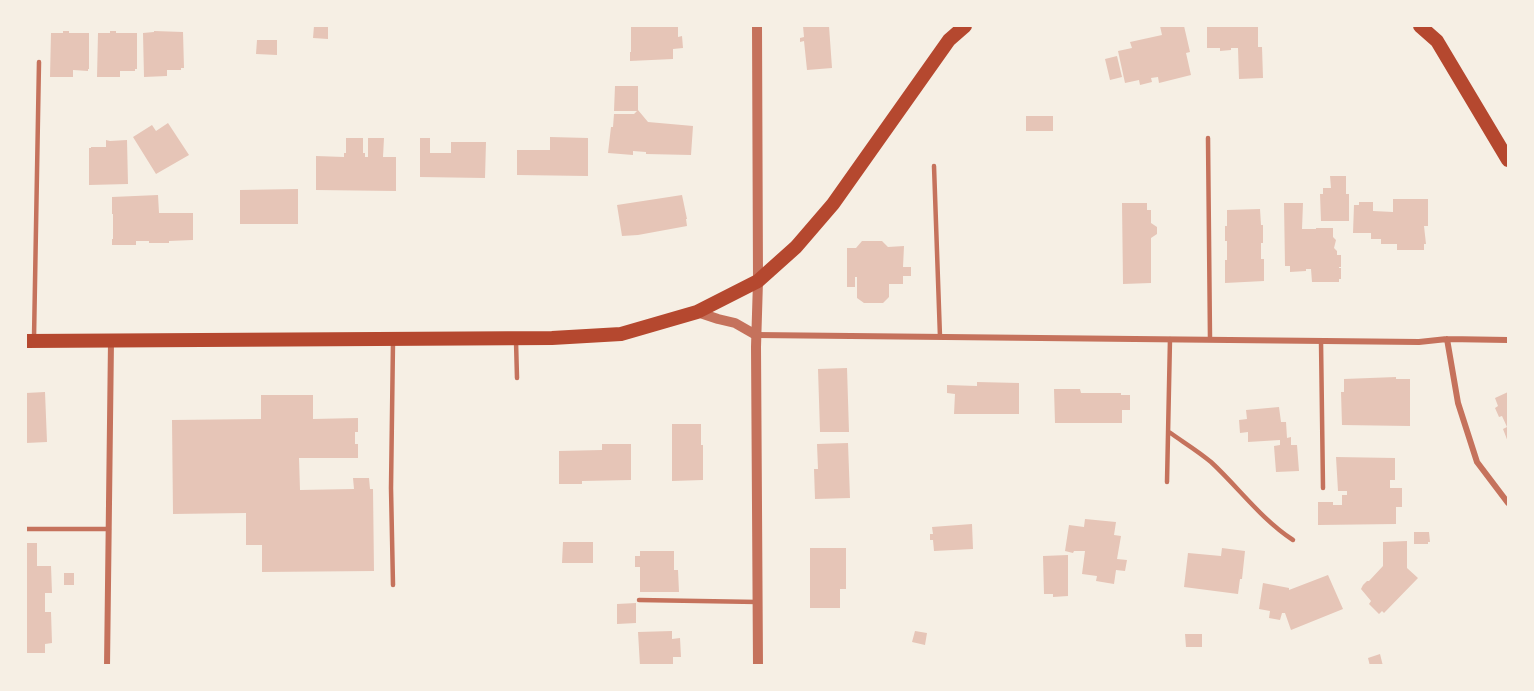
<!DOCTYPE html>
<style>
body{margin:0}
#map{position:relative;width:1534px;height:691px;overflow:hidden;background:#f6efe4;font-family:Lato,sans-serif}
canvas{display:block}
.frame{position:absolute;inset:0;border:27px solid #f6efe4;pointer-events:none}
</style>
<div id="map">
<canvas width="1534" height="691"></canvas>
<div class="frame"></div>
</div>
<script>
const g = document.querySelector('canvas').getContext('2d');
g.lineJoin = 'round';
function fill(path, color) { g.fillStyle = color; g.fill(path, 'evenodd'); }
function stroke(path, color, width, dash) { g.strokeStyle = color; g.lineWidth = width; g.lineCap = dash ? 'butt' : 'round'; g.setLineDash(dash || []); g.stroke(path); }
const building = new Path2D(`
 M314,26H328V39L313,38Z
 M631,26H678V37L682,36L683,48L673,49V59L630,61V52H631Z
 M803,26H829L832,68L807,70L804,41L800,42V38L804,37Z
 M1160,26H1184L1190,52L1186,53L1191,75L1159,83L1158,77L1151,78L1152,82L1140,85L1139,80L1125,83L1118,51L1132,48L1130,42L1162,35Z
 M1207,26H1258V47H1262L1263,78L1239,79L1238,48H1231V50L1220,51V48H1207Z
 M63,31H69V33H89V69H88V71L73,70V77H50L51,33H63Z
 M110,31H116V33H137V69H135V71H120V77H97L98,33H110Z
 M154,31L183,32L184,68H181V70H167V76L144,77L143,33L154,32Z
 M257,40H277V55L256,54Z
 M1117,56L1122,77L1110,80L1105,59Z
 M615,86H638V110L648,122L693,126L691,155L646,154V152L633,151V155L608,153L611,127H613L614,114H634L637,111H614Z
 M1026,116H1053V131H1026Z
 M168,123L189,155L156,174L133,137L152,125L156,131Z
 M550,137L588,138V176L517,175V150H550Z
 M346,138H363V153H365V157H368V138H384L383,157H396V191L316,190V156L344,157V153H346Z
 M420,138H430V153H451V142H486L485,178L420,177Z
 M106,140L110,141L127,140L128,184L89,185V148H91V147H106Z
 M1330,176H1346V194H1349V221H1321L1320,194H1323V188H1331Z
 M298,189V224H240V190Z
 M158,195L159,213H193V240L169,241V243H149V241H136V245H112V239H113V214H112V197Z
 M682,195L687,219H686L687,226L638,235L622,236L617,205Z
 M1393,199H1428V226H1424L1426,244H1424V250H1397V244H1381V239H1371V233H1353L1354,205H1359V202H1373V211L1393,212Z
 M1122,203H1147V210H1151V223L1157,227V234L1151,238V283L1123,284Z
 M1284,203H1303L1302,229H1316V228H1333V237L1336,240L1334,248L1337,251V255H1341V267H1339V268H1341V279H1339V282H1312L1311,269H1306V271L1290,272V266H1285Z
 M1260,209L1261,225H1263V243H1261V259H1264V281L1225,283V260H1227V241H1225V226H1227V210Z
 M862,241H882L888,247L904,246L903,267H911V276H903V284H889V297L883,303H864L857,298V277H855V287H847V248H856Z
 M847,368L849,432H820L818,369Z
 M1396,377V379H1410V426L1342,425L1341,392H1344V379Z
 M977,382L1019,383V414H954L955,394L947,393V385L977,386Z
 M1054,389H1080L1081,393H1121V395H1130V410H1122V423H1055Z
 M45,392L47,442L26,443V393Z
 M1508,392V442L1503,429L1507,427L1502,416L1499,417L1495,408L1498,406L1495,398Z
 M261,395H313V419L358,418V432H355V444H358V458H299L300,490L354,489L353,478H369L370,489H373L374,571L262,572V545H246V513L173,514L172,420L261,419Z
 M1279,407L1281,422H1286L1287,438L1291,437V445H1297L1299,471L1276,472L1274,446L1280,445V440L1248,442V432L1240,433L1239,420L1247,419L1246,410Z
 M672,424H701V445H703V480L672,481Z
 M848,443L850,498L815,499L814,469H818L817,444Z
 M602,444H631V480L582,481V484H559V451L602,450Z
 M1336,457L1395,458V480H1390V488H1402V507H1396V524L1318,525V502H1333V505H1342V495H1347V491H1338Z
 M1085,519L1116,522L1114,535L1121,536L1117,559L1127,560L1125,571L1116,570L1114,584L1096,581L1097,576L1082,574L1085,551H1074L1073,553L1065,551L1069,525L1084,527Z
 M972,524L973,549L934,551L933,540H930V534H933L932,527Z
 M1414,532H1429L1430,542H1428V544H1414Z
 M1407,541V568L1418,578L1384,613L1382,611L1379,614L1369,604L1371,601L1361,589L1363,585L1367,581H1369L1383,566V542Z
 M563,542H593V563H562Z
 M26,543H37V566H51L52,593H45V612H51L52,643L45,644V653H26Z
 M810,548H846V589H840V608H810Z
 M1222,548L1245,551L1242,579H1240L1238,594L1184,587L1188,553L1221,556Z
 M640,551H674V570H678L679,592H640V567H635V556H640Z
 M1068,555V596L1053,597V594H1044L1043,556Z
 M64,573H74V585H64Z
 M1328,575L1343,609L1291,630L1285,613H1282L1280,620L1269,618L1270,611L1259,609L1263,583L1289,588V590Z
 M636,603V623L617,624V604Z
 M672,631V639L680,638L681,657H673V666H640L638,632Z
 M915,631L927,633L925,645L912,642Z
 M1185,634H1202V647H1186Z
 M1380,654L1383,666H1370L1368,658Z`);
const service = new Path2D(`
 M1208,138L1210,339
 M934,166L940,337
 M34,338L39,62
 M516,341L517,378
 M1321,341L1323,488
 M393,342L391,488L393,585
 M1169,432C1183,442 1198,451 1211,462C1239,488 1261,519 1293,540
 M1167,482L1170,339
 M26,529H109
 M639,600L758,602`);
const minor = new Path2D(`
 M756,335L1419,342L1447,339L1508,340
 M1447,339L1458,403L1477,462L1508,503
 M107,666L111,341`);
const tertiary = new Path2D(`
 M757,26L758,281L756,347L758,666
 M697,312L718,319L735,323L756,335`);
const primary = new Path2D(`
 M1420,26L1437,41L1508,160
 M26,341L552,338L621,334L697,312L758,281L796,247L833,204L949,40L965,26`);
fill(building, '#e6c5b7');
stroke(service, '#c5725c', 4.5);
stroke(minor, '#c5725c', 6);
stroke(tertiary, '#c5725c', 10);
stroke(primary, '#b5482f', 14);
</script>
